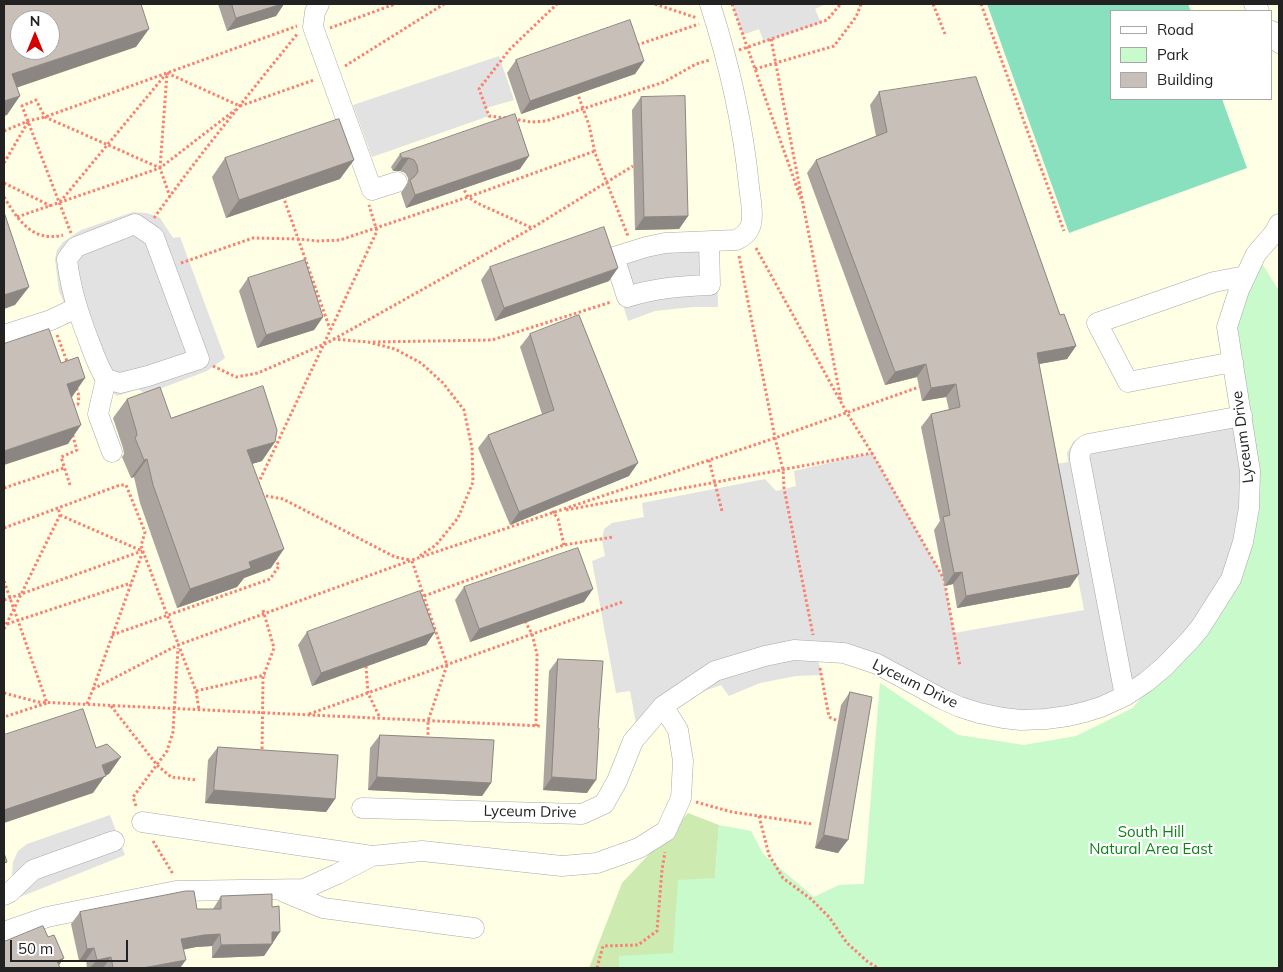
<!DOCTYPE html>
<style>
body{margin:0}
#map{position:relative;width:1283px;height:972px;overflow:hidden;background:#f2efe9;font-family:Mulish,sans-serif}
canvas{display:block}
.frame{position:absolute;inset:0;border:5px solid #222;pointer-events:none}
.legend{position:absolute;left:1110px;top:10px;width:162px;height:90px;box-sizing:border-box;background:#fff;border:1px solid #a7a7a7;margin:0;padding:6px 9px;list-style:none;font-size:15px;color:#222}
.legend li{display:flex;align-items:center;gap:10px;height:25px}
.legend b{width:25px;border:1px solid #a7a7a7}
.north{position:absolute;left:10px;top:10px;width:50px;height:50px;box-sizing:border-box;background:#fff;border:1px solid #a7a7a7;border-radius:50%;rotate:0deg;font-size:14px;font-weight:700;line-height:20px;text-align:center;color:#222}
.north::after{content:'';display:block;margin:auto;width:18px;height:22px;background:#d40000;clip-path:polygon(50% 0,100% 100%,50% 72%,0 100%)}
.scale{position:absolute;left:10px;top:940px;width:118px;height:22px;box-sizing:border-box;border:2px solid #222;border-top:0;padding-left:6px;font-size:15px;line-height:18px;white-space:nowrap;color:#222;-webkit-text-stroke:4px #fff;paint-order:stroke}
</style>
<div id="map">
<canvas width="1283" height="972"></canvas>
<div class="frame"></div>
<ul class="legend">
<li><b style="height:6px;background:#fff"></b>Road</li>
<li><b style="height:14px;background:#c8facc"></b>Park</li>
<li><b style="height:14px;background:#c7bfb8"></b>Building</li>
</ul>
<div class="north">N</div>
<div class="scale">50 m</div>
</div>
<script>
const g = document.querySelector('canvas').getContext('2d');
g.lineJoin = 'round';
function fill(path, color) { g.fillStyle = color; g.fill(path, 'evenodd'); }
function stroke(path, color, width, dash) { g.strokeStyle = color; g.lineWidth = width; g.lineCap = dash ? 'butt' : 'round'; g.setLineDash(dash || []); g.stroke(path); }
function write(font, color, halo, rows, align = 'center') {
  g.font = font + ' Mulish,sans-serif'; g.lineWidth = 4.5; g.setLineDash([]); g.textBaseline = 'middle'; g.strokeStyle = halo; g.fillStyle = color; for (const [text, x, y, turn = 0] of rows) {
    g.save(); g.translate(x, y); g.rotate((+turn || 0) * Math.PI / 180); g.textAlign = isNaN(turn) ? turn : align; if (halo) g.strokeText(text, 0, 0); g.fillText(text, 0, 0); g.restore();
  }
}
const education = new Path2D(`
 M4,4H1279V291L1261,262L1245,438L1190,640L1132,708L1076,737L1024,745L958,735L880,683L864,884L839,885L814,897L763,854L751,831L715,878L619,968H4ZM1112,11H1272V99H1112ZM20,20H50V50H20Z`);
const grass = new Path2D(`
 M688,813L719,825L715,878L696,968H589L622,883Z`);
const park = new Path2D(`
 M1261,262L1279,291V968H619V956L673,953L678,880L715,878L719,825L751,831L763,854L814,897L839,885L864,884L880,683L958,735L1024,745L1076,736L1133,708L1190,640L1243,542L1227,327Z`);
const pitch = new Path2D(`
 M987,4H1188L1191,11H1112V99H1222L1247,168L1069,233Z`);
const parking = new Path2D(`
 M732,4H826L815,9L821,23L764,42L759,29L743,35Z
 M499,56L514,100L486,108L489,116L372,157L353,105Z
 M133,212L147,213L160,218L173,238L180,237L225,358L207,371L146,394L138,389L117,396L95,378L59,291L55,259L57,250L63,242L81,230Z
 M717,235L718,307H693L655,311L628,321L612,270L646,238Z
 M1240,406L1250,471L1231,579L1146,682L1046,719L942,699L816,652L822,675L796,676L760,683L729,696L721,685L663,706L638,734L630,691L616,693L592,561L605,556L602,540L604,529L612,523L644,517L642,503L765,479L776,491L796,486L794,471L872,453L944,579L954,633L1084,610L1056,464L1068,462L1067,453L1073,442L1080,437Z
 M110,815L125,855L20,897L12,874L13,862L18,851L27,844Z`);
const path = new Path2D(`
 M655,4L697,18
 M732,4L801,199
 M933,4L945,34
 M981,4L1064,231
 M330,28L395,4
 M771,39L841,400
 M637,45L699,24
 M739,50L827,20L839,6V4
 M345,66L444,4
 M755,69L834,46L856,17L861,4
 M167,73L240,106L314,80
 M577,92L589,125L595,153L628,236
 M506,118L489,116L479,89L510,49L557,4
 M513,119L531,122L546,121L664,82L696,64L710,60
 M4,131L28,121L45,117L297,26
 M4,163L28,122
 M160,168L167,74
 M4,183L51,206
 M462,186L468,197L477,203L532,228
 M283,196L330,329
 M4,197C18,220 33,243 63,235
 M60,202L166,74
 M17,217L160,168L235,110
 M154,218C199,155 249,94 298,33
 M71,233L22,106L36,100L45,117L160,168L170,197
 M756,248L847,413L872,453L944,579L960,666
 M739,256L775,438L783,470L784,488L813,635
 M181,263L253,238L298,239L318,241L340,240L468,197L595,151
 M57,335L68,364
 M333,339L368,342L395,349L421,363L443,383L464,410L472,448L473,482L458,518L436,545L418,557
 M373,342L492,340L611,302
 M213,366L236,377L258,373L327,343L532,228L633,166
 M72,405L78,404L79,396L76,387
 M709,460L722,511
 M258,484L377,231L369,205
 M70,485L61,457L77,450L72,433
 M4,488L64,468
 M261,495L283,499L395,557L410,560
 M566,510L872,453
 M555,512H553L558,519L564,545
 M60,515L142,551
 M4,528L120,485H126L145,532L141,546L196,691L199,710
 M412,561L447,665L428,721V741
 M4,581L47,703L4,717
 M424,596L564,545L613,537
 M4,600L142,551
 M525,621L532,634L537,654L536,726
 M7,624L131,583
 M4,629L60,515L58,507
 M112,635L270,579L279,566L275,558
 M366,666L368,693L380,718
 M820,668L829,717L838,721
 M93,689L178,645L412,560L775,438L919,387
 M196,691L265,675
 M4,693L38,702L542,726
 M87,704L93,689L143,551
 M111,706L157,765L171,777L197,780
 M309,714L622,602
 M262,754L263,677L274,648L263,610
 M696,802L732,812L812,824
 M136,806L133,797L167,751L173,732L178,648
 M759,816L769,855L783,878L811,899L829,917L847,943L868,962L878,968
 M153,841L173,874
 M597,968L603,946L638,945L657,931L662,870L665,852`);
const minor = new Path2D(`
 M319,4L315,12L313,27L372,190L397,182
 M1254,4L1259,11
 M1272,31L1279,43
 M135,224L154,237L199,359L148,376L120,383L106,379C98,367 94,354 89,341C78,313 70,288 67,259L76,247Z
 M709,242L710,285C681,286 655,288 627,297L614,257L646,247L665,243L736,240C743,237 749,232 751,224C754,212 750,198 749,186C743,125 729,63 710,4
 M4,335L51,320L76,308
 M1233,362L1128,382L1097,323L1214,282L1245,276
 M106,379L98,414L112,452
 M1125,696L1080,460C1079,452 1081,448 1088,444L1242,416
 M362,808L582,814L604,804L617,781L633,741L663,706L715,671L765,656L794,650L844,653L877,664L942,699L960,707L979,713L1003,718L1021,720L1046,719L1068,716L1085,712L1101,707L1125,696L1146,682L1164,667L1190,640L1200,628L1231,579L1243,542L1249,508L1250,471L1227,327L1239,290L1256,254L1275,232L1279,224
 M142,822L372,856
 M284,892L323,908L474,928
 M4,895L10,892L33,870L114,841
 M4,932L47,917L176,891L304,889L337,874L372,856L422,851L562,866L597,863L639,848L666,831L681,798L683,761L678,730L663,706`);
const wall = new Path2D(`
 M218,4H284L276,16L227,31Z
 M516,60L644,61L635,74L521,114L507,73Z
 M879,92L1060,315L1076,346L1067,359L1039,364L1070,587L957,608L953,584L945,586L934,530L940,521L921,427L931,414L949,410L946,397L922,401L917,377L885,385L807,173L816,160L876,136L870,105Z
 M641,97L688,216L679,229L635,230L632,110Z
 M400,154L520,169L406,208L401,193L408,182V178L405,173L400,171H393L391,167Z
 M225,158L340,179L226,218L212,177Z
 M490,267L609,281L495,321L481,280Z
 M248,278L323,317L314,330L257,348L239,291Z
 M530,334L629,476L510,525L478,448L488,435L542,414L520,347Z
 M127,399L171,418L262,461L252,464L271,568L244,578L237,587L177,608L140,503L134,477L131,478L122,457L124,454L123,448L113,418Z
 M464,587L584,602L470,642L455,600Z
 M307,632H435L426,645L312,686L298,645Z
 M558,659L598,728L587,793L543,790L549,671Z
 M850,692L838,853L815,848L841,705Z
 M380,735L491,783L482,796L368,790L370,748Z
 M218,747L335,799L326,812L205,803L208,760Z
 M221,896L272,942V944L264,956L212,958V946L196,947L183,949L180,968H87L86,960L79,961L71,924L80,912L213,909Z`);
const shadedWall = new Path2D(`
 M282,4H284L276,16L227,31L236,18Z
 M149,29L136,47L4,92L12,74Z
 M644,61L635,74L521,114L530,101Z
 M20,96L7,115L4,116V101Z
 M529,156L520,169L406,208L415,195Z
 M402,158H409L400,171H393Z
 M354,160L340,179L226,218L239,200Z
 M688,216L679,229L635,230L644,217Z
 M618,268L609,281L495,321L504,308Z
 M29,287L15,305L4,309V295Z
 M323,317L314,330L257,348L266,335Z
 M1076,346L1067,359L1028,366L1037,353Z
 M926,364L917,377L885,385L895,372Z
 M85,378L72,397L54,403L67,384Z
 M956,384L946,397L922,401L931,388Z
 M81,425L68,444L4,465V451Z
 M275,442L262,461L234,469L247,450Z
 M147,459L134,477L131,478L144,460Z
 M638,463L629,476L510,525L519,512Z
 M284,549L271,568L244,578L237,587L177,608L190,589L249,562Z
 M962,572L953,584L945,586L954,573Z
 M1079,574L1070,587L957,608L966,596Z
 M593,589L584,602L470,642L479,629Z
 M435,632L426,645L312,686L321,673Z
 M121,757L109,774L105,776L93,793L4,823V810Z
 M377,777L491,783L482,796L368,790Z
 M552,777L596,780L587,793L543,790Z
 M214,790L335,799L326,812L205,803Z
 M824,835L848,840L838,853L815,848Z
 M272,932H280L264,956L212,958L221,945Z
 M220,934L212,946L196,947L173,952L181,939L204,935Z
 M94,948L86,960L79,961L87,949Z
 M111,957L103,968H90L97,960Z
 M64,958L57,968V961Z
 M186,960L180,968H143Z`);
const building = new Path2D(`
 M4,4H141L149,29L12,74L20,96L4,101ZM20,20H50V50H20Z
 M232,4H282L236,18Z
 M630,20L644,61L530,101L516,60Z
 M976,77L1060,315L1064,314L1076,346L1037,353L1079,574L966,596L962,572L954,573L943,517L950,515L931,414L960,407L956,384L931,388L926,364L895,372L816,160L887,132L879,92Z
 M685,96L688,216L644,217L641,97Z
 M515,114L529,156L415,195L410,180L414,177L418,172L417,165L414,160L409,158H402L400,154Z
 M339,119L354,160L239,200L225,158Z
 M4,212L29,287L4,295Z
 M604,227L618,268L504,308L490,267Z
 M305,260L323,317L266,335L248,278Z
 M579,315L638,463L519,512L488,435L554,410L530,334Z
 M49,329L61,363L78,357L85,378L67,384L81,425L4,451V344Z
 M263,386L277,430L275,442L247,450L284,549L249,562L251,568L190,589L153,485L147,459L144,460L135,438L137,435L136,430L127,399L160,387L171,418Z
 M578,548L593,589L479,629L464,587Z
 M420,591L435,632L321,673L307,632Z
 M558,659L603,661L598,728H599L596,780L552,777Z
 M850,692L872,697L848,840L824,835Z
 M83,709L96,748L107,744L121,757L113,761L102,765L106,776L4,810V735Z
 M380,735L494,740L491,783L377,777Z
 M218,747L338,755L335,799L214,790Z
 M4,853L7,862L4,863Z
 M186,891H194L197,909H221V896L272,894V907L279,906L280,932H272V944L221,945L220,934L204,935L181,939L186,960L143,968H113L111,957L97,960L94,948L87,949L80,912Z
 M43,926L48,937L54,935L64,958L57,961L60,968H4V942Z`);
const streetNames = [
 ["Lyceum Drive",1243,437,-97],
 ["Lyceum Drive",915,684,26],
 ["Lyceum Drive",530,812,1]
];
const parkNames = [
 ["South Hill",1151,832],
 ["Natural Area East",1151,849]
];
fill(education, '#ffffe5');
fill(grass, '#cdebb0');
fill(park, '#c8facc');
fill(pitch, '#88e0be');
fill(parking, '#e2e2e2');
stroke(minor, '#a9a9a9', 21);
stroke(path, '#fa8072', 3, [2.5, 2.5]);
stroke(minor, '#fff', 20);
fill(wall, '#aba49e');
fill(shadedWall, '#8b8681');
fill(building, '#c7bfb8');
stroke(building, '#8b8681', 1);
write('15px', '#222', '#fff', streetNames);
write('15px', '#0c8416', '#fff', parkNames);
</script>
